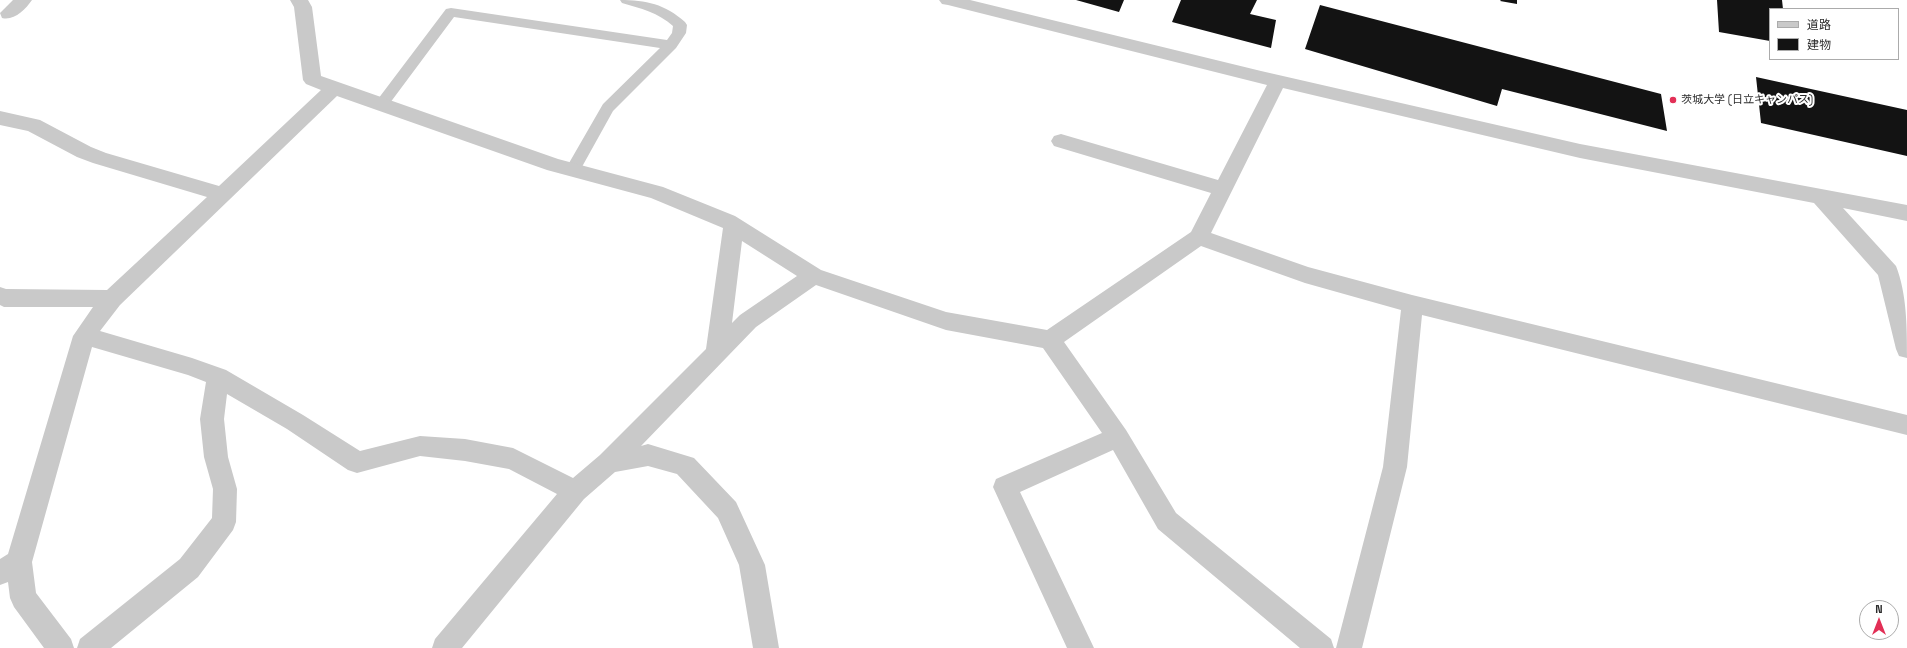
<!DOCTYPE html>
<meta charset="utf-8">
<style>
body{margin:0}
#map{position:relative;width:1907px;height:648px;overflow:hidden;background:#fff;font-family:"Space Grotesk","Noto Sans JP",sans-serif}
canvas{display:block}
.legend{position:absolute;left:1769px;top:8px;width:130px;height:52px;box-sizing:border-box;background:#fff;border:1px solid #ababab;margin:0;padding:5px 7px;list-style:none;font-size:12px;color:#2c2c2c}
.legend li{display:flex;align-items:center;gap:8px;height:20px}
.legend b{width:20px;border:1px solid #ababab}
.north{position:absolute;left:1859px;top:600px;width:40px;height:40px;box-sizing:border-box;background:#fff;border:1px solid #ababab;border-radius:50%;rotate:0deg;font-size:11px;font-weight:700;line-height:16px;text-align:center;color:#2c2c2c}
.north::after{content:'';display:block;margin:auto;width:14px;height:18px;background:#e22f56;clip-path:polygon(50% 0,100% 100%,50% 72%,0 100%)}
</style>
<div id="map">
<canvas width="1907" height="648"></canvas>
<ul class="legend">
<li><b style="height:5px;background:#c9c9c9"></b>道路</li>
<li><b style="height:11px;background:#131313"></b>建物</li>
</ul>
<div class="north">N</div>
</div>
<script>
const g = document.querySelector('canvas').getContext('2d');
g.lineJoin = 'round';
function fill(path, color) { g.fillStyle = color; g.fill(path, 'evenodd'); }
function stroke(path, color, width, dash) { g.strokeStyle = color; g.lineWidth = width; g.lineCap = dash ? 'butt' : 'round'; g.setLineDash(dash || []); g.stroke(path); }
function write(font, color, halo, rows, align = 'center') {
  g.font = font + ' "Space Grotesk","Noto Sans JP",sans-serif'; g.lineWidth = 4; g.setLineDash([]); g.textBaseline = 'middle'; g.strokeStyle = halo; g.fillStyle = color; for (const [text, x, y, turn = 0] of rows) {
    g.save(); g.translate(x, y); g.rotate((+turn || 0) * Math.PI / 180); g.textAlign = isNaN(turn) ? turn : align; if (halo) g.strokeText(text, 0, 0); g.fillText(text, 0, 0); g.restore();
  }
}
const building = new Path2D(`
 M1076,0H1124L1119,12Z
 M1181,0H1257L1250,14L1276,20L1271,48L1172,22Z
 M1501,0H1517V4L1500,1Z
 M1717,0H1782L1783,9H1770V41L1719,32Z
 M1320,5L1661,94L1667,131L1502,89L1497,106L1305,49Z
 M1756,77L1907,110V156L1761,123Z`);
const service = new Path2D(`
 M620,0C646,0 665,4 685,22L687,25L686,33L676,48L613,111L578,174L573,176L568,174L565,170L603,104L660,48L454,17L387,107L382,108L377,107L375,103L446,9L451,8L667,40L672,33L673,26C659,13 640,8 622,3Z`);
const minor = new Path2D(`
 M13,0H32C25,10 14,21 2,18L0,13Z
 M290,0H308L312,7L321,76L558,159L663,187L735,216L821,270L946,312L1047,330L1191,232L1211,193L1054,146L1051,141L1054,136L1061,134L1218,180L1267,85L948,5L942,4L939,0H970L1261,71L1580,144L1907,205V221L1843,208L1896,266C1907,294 1907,328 1907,358L1899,356L1896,349L1878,275L1814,203L1580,158L1283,88L1211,233L1308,267L1412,295L1907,415V435L1422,315L1407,467L1362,648H1336L1383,467L1401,310L1305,283L1201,246L1064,342L1126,430L1176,513L1331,639L1334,648H1300L1158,529L1113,450L1020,492L1094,648H1067L993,487L996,479L1102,433L1043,348L946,330L816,285L756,327L641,446L648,444L694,458L736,502L765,565L779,648H753L739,565L718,518L677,474L648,466L615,472L584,499L462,648H432L435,639L557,494L509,469L465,461L420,456L357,473L348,470L287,429L227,394L224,419L228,457L237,489L236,522L233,530L198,577L111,648H77L80,639L180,559L212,518L213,489L204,457L200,419L206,382L188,375L92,347L32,562L36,593L71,639L74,648H44L14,607L10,598L8,582L0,585V559L8,554L73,336L93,307H4L0,305V287L6,289L107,290L207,197L93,163L77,157L28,131L0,125V111L40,120L91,147L106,153L219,186L321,90L306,84L303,80L294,7ZM337,96L547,170L651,198L723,228L706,349L600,455L573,478L513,448L465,439L420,436L360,451L303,415L226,370L192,358L100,331L120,305ZM742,241L797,276L740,315L732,323Z`);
const markers = [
 [1673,100,4,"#e22f56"]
];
const poiNames = [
 ["茨城大学 (日立キャンパス)",1681,100]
];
fill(building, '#131313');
fill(service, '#c9c9c9');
fill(minor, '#c9c9c9');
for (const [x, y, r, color] of markers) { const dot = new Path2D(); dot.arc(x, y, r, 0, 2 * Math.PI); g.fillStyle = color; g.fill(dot); stroke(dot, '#fff', 1.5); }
write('11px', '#2c2c2c', '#fff', poiNames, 'left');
</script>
